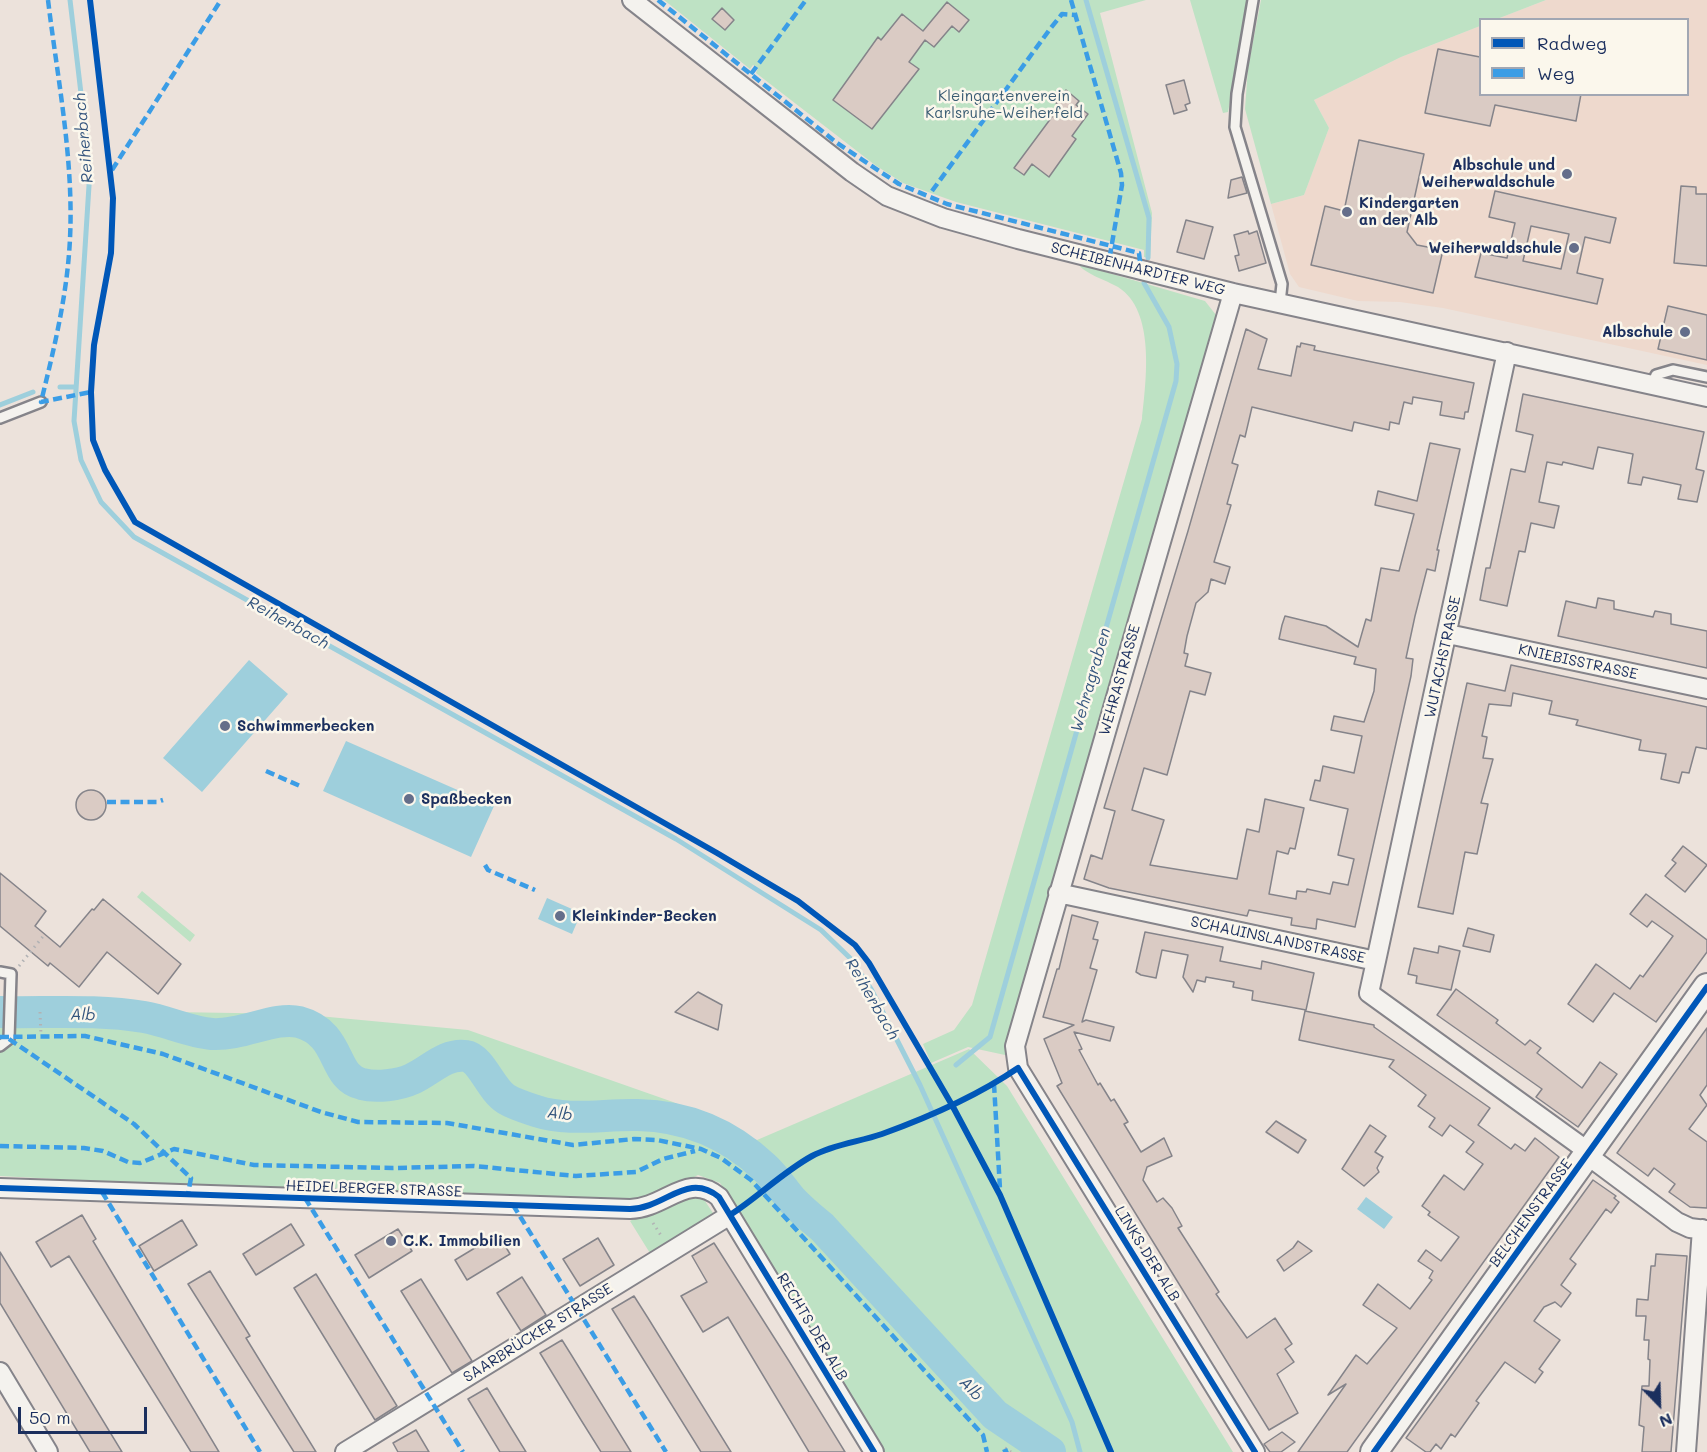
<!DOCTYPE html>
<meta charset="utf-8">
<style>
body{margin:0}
#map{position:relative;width:1707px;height:1452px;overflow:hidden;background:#ece2db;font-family:Mali,sans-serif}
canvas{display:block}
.legend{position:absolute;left:1479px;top:18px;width:210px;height:78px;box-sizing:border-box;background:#fbf7ec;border:2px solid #a1a7b3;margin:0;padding:8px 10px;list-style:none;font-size:18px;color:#1b2f5e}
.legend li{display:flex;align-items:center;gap:12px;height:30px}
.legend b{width:30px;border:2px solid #a1a7b3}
.north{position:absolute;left:1629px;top:1374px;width:60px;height:60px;-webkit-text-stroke:4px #fbf7ec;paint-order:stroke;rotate:157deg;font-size:16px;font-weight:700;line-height:24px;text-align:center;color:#1b2f5e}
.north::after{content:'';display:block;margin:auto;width:21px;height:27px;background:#1b2f5e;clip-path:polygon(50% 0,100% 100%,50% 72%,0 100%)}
.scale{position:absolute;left:18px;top:1407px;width:129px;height:27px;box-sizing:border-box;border:3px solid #1b2f5e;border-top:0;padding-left:8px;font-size:18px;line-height:21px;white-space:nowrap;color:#1b2f5e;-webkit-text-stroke:4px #fbf7ec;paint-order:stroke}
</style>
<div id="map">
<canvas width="1707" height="1452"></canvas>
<ul class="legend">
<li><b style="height:8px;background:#0057b8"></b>Radweg</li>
<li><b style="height:8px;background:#3b9de6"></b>Weg</li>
</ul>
<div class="north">N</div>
<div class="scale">50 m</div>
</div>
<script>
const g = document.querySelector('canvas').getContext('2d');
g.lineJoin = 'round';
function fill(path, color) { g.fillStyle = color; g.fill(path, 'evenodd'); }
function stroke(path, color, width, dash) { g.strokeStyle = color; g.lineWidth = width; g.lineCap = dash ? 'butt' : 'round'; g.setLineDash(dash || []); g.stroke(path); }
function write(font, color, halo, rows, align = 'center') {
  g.font = font + ' Mali,sans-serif'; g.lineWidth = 5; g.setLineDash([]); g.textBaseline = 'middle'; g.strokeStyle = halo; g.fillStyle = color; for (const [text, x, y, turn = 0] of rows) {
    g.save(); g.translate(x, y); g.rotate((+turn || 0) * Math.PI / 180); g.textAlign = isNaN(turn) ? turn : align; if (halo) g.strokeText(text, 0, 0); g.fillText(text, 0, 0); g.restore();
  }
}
const built = new Path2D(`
 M1546,0H1707V365L1443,308L1400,302L1358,301L1299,287L1290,274L1271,204L1304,195L1329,128L1314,100L1401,57L1480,26V94H1688V20L1497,19Z`);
const green = new Path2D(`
 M664,0H1146L1100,13L1152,213L1150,258L1144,257V250L956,202L903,183L875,165L756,73L758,68L753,65L750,69Z
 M1190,0H1249L1228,112L1223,113Z
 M1261,0H1546L1497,19L1480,20V26L1401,57L1314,100L1329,128L1304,195L1271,204L1245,109L1248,68Z
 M1078,264L1205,301L1216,315V325L1005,1055L968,1047L931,1063L923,1044L954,1030L972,1005L1142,419C1146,381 1156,311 1118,287C1106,280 1085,274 1078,264Z
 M142,891L195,935L190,942L137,897Z
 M110,1011L297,1014L468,1030L673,1102L757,1140L969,1049L1007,1086L1233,1452H884L728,1195L720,1183L698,1175L655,1196L621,1202L300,1192L0,1176V1021L74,1025Z
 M686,1192H699L717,1219L653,1258L630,1221Z`);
const water = new Path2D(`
 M249,660L288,694L202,792L163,758Z
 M346,741L494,806L471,857L323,791Z
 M547,898L581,913L572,934L538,919Z
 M1366,1197L1393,1217L1384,1229L1357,1209Z`);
const stream = new Path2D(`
 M70,0L90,170L74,421L81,460L101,502L134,537L676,839L821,930L850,958L871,989L920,1085L1072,1422L1080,1452
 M1086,0L1149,218L1148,258
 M60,387H76
 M0,405L33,392
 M956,1065L990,1037L1176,381L1177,364L1169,327L1144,283`);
const river = new Path2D(`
 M0,1012C47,1013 97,1009 144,1017C167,1021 189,1032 212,1034C242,1036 275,1016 299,1022C343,1034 331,1077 362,1084C376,1088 399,1085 412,1079C430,1071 445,1053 466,1056C481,1058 491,1090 506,1099C514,1104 527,1108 536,1111C570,1122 603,1114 638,1115C686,1116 729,1134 764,1167C774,1176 782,1188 791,1199C800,1209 811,1218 822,1227L995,1415L1050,1452`);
const building = new Path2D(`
 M947,2L969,20L959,32L952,26L934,47L925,40L909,62L919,69L872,129L833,100L878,37L881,40L902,14L923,31Z
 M722,8L734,20L725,30L712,19Z
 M1438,49L1480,57V94H1581L1576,121L1495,105L1490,126L1425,113Z
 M1184,80L1190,103L1185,105L1187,110L1174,114L1166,85Z
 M1066,90L1079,101L1076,105L1088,114L1072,136L1076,139L1049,177L1032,164L1024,175L1014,168L1060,106L1056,103Z
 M1359,140L1424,154L1407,232L1417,245L1443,250L1433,293L1311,265L1325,206L1344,211Z
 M1242,177L1247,193L1228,198L1231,180Z
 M1681,186L1696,187V194H1707V266L1674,263Z
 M1495,191L1616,218L1610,243L1585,237L1577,273L1603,279L1597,304L1475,277L1481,253L1507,258L1515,223L1489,217ZM1531,226L1569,234L1561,269L1523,261Z
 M1186,220L1213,227L1204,259L1177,252Z
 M1248,231L1249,234L1257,231L1266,263L1239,271L1235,256L1239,255L1234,235Z
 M1668,306L1707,315V360L1658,349Z
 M1246,329L1267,339L1258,369L1291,376L1297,346L1300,347L1301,343L1315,346L1314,350L1474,383L1468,412H1465L1464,419L1440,415L1442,402L1413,397L1412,404L1404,402L1399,424L1390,422L1389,430L1354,422L1352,431L1252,407L1245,437L1240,435L1232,463L1238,465L1227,504L1231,505L1214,562L1230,567L1225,584L1211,579L1208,592L1196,603L1187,636L1184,653L1188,654L1185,666L1211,673L1205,695L1190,691L1167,775L1144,768L1132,810L1164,820L1150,865L1237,879L1247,829L1259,832L1265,799L1304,808L1295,849L1290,848L1288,854L1277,851L1269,894L1296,899L1297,891L1306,892L1307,889L1330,894L1333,882L1348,885L1354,859L1338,855L1348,809L1310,800L1315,780L1320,781L1323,766L1354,773L1362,736L1331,730L1334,716L1364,722L1374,691L1376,669L1354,664L1356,657L1279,639L1282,625L1285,616L1326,626L1358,647L1366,619L1371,621L1381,568L1399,571L1414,514L1375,505L1378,491L1417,501L1430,443L1460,449L1437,550H1439L1435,571L1427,569L1415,616L1406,658L1413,659L1411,676L1355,927L1317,919L1316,929L1291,925L1292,918L1249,910L1247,916L1109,888L1084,879L1091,855L1102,859L1115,811L1104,808L1188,531Z
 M1523,394L1704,432L1696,469L1704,471L1697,502L1678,499L1681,485L1643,477L1641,485L1628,483L1633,454L1598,447L1593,469L1563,462L1562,465L1547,462L1539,502L1559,506L1554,528L1531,523L1525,552L1519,551L1507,606L1480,600L1486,568H1490L1511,469L1525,472L1533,435L1516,431Z
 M1598,598L1614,601V609L1653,617L1655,611L1671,614V624L1707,631V668L1558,636L1566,601L1596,608Z
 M1511,665L1707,707V749L1696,747L1689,773L1682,772L1679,783L1661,779L1666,754L1639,750L1641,740L1576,725L1578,720L1549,714L1552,701L1513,693L1511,706L1489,704L1482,736L1487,737L1483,758L1493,759L1481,803L1488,804L1477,854L1465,852L1453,914L1418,907L1467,683L1505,691Z
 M76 805a15 15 0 1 1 30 0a15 15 0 1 1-30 0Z
 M1683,846L1707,865L1685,892L1665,876L1676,863L1672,860Z
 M0,873L46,911L35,926L60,947L92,909L94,910L103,899L181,964L158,994L107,952L79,987L50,963L48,966L0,926Z
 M1646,894L1707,940V952L1656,1022L1614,993L1593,1022L1568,1004L1596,964L1630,989L1640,975L1643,977L1673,936L1652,921L1647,927L1630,914Z
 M1072,915L1098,922L1093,939L1098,940L1090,968L1097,970L1082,1022L1086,1020L1114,1027L1110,1041L1074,1032L1082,1049L1079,1050L1098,1085L1100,1083L1111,1101L1114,1099L1128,1122L1124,1124L1141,1152L1164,1138L1172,1156L1147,1167L1143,1180L1157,1202L1163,1198L1172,1208L1182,1226L1178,1228L1219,1292L1216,1294L1247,1338L1275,1318L1292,1344L1285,1349L1294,1362L1277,1374L1298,1413L1269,1430L1057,1086L1062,1083L1044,1039L1074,1025L1043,1017L1057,969H1059Z
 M1468,928L1494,935L1490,952L1463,946Z
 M1145,932L1223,947L1220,961L1261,969L1262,961L1314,973L1306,1010L1252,1000L1253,991L1233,987L1234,982L1206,977L1205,982L1197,980L1193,992L1183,977L1188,955L1162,950L1156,978L1141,975L1136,972Z
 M1439,946L1460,951L1451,990L1416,983L1417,976L1408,974L1414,948L1438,953Z
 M1456,989L1498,1020L1496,1023L1525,1045L1530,1040L1541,1048L1537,1053L1582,1088L1600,1062L1617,1074L1578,1127L1536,1097L1542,1089L1437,1015Z
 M698,992L722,1005L718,1030L675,1012Z
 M1305,1011L1374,1025V1027L1490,1108L1478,1125L1511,1149L1515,1144L1525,1151L1535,1138L1559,1157L1347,1452H1298L1346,1384L1328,1395L1356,1355L1367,1364L1397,1328L1363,1305L1378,1284L1410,1309L1432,1280L1429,1278L1433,1271L1418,1261L1426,1250L1441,1261L1459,1237L1428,1215L1430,1212L1422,1206L1444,1175L1464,1190L1483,1164L1466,1152L1474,1142L1450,1125L1442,1136L1429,1127L1435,1118L1418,1106L1426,1095L1389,1067L1394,1060L1299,1040Z
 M1707,1028V1085L1700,1095L1707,1105L1689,1129L1707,1142V1208L1690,1207L1669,1192L1675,1184L1654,1168L1648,1176L1617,1153Z
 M1276,1121L1306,1140L1298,1153L1266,1132Z
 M1370,1125L1386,1136L1375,1152L1383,1157L1377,1168L1379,1172L1364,1186L1342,1169Z
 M1593,1180L1616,1196L1614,1198L1619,1202L1611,1213L1606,1209L1570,1259L1576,1264L1561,1285L1571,1293L1561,1307L1555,1302L1544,1307L1534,1321L1560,1340L1539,1369L1543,1372L1535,1383L1505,1362L1476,1401L1479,1403L1455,1437L1451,1434L1441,1449L1436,1444L1430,1452H1426L1406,1438Z
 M82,1215L96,1239L93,1241L219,1452H191L69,1256L51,1267L36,1242Z
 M182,1220L197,1245L154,1271L139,1246Z
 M291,1224L304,1245L256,1275L243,1254Z
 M398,1229L412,1251L369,1278L355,1255Z
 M498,1234L510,1254L467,1280L455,1260Z
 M598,1238L614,1265L580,1286L563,1259Z
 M1298,1241L1312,1251L1284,1271L1277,1260L1293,1248Z
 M714,1243L789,1361L845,1452H809L728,1317L703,1332L681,1296L707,1282L692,1256Z
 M0,1252L77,1378L122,1452H90L0,1303Z
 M1656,1254L1687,1256L1671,1452H1642L1644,1427L1639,1425L1642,1386H1649L1650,1360L1648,1359L1649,1340H1644L1646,1316H1636L1637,1299L1648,1300L1651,1266H1655Z
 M210,1271L250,1336L246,1338L316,1452H294L188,1284Z
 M316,1274L397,1406L375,1420L294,1288Z
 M522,1277L546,1315L521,1331L497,1293Z
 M421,1279L472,1361L452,1373L401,1291Z
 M634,1296L648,1318L731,1452H701L645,1362L612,1309Z
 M562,1340L572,1356L631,1452H601L581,1420L540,1353Z
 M487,1388L510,1426L526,1452H500L468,1399Z
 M416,1430L429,1452H398L393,1443Z
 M1282,1432L1295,1442L1281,1452H1270L1264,1444Z`);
const path = new Path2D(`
 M19,966L45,934
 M40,1012L41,1036
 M942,1109L952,1105
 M744,1206L785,1176
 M653,1223L662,1237
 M1005,1448L1011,1452`);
const lane = new Path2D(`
 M1253,0L1237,94L1235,127L1282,284L1280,303
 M1652,385L1656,375L1673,370L1707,377
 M0,418L41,402
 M0,972L11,974L9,1039L0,1046`);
const street = new Path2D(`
 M632,0L852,172L887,196L943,218L1018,239L1233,293L1707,397
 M1233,293L1015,1046L1018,1068L1255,1452
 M1448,634L1707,689
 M1058,893L1376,961L1369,993L1589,1152
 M1376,961L1507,352
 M1587,1155L1677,1222L1690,1228L1707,1230
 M0,1188L630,1209C666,1208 687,1171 719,1197L874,1452
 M0,1372L48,1452
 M345,1452L730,1215
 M1686,1452L1702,1229`);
const secondary = new Path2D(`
 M1374,1452L1707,987`);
const quiet = new Path2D(`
 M48,0C58,83 76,170 69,254C65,304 53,353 41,402L91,392
 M658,0L837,143L899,184L947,204L1139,253L1141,270
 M1071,0L1121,173L1122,185L1109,261
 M751,74L806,0
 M112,170L221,0
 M932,191L1050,29L1062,14L1075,15
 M266,771L300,786
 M107,802H157L163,800
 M485,865L488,870L535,890
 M0,1037L85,1036L163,1054L321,1112L358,1122L447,1123L573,1145L634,1139L657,1140L701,1149L721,1158L751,1180L983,1435L987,1452
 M9,1039L134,1124L191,1178L188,1194
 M994,1084L1000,1189
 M0,1146L84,1148L103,1151L128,1162L140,1163L174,1149L254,1165L393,1168L474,1166L576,1176L636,1172L663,1159L695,1151
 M102,1192L260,1452
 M305,1198L463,1452
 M513,1205L666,1452
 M1003,1452L1008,1450`);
const cycleway = new Path2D(`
 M90,0L113,198L111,253L94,345L91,392L93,440L105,470L135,522L717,853L798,901L855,945L869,963L952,1105L1000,1195L1111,1452
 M0,1188L630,1209C666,1208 687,1171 719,1197L874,1452
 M730,1215C758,1197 783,1172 812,1156C834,1144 859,1142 882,1134C929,1117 977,1096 1018,1068L1255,1452
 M1374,1452L1707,987`);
const markers = [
 [1567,174,6,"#646e8a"],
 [1347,212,6,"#646e8a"],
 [1574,248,6,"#646e8a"],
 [1685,332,6,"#646e8a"],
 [225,726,6,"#646e8a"],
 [409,799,6,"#646e8a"],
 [560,916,6,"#646e8a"],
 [391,1241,6,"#646e8a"]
];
const parkNames = [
 ["Kleingartenverein",1004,96],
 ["Karlsruhe-Weiherfeld",1004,113]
];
const poiNames = [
 ["Albschule und",1555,165,"right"],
 ["Weiherwaldschule",1555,182,"right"],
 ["Kindergarten",1359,203],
 ["an der Alb",1359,220],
 ["Weiherwaldschule",1562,248,"right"],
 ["Albschule",1673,332,"right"],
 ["Schwimmerbecken",237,726],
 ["Spaßbecken",421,799],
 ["Kleinkinder-Becken",572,916],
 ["C.K. Immobilien",403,1241]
];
const streetNames = [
 ["SCHEIBENHARDTER WEG",1138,269,14],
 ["WUTACHSTRASSE",1443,657,-78],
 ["KNIEBISSTRASSE",1578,662,12],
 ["WEHRASTRASSE",1120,680,-74],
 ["SCHAUINSLANDSTRASSE",1278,940,12],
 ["HEIDELBERGER STRASSE",374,1189,2],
 ["BELCHENSTRASSE",1531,1213,-54],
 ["LINKS DER ALB",1147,1254,58],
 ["RECHTS DER ALB",812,1327,59],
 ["SAARBRÜCKER STRASSE",538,1333,-32]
];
const waterNames = [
 ["Reiherbach",84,138,-95],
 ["Reiherbach",288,623,29],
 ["Wehragraben",1091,680,-74],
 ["Reiherbach",872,999,60],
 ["Alb",83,1015,2],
 ["Alb",560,1114,7],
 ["Alb",971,1389,47]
];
fill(built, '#eed9cd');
fill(green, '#bee2c4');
fill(water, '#9ecfdc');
stroke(stream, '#9ecfdc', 5);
stroke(river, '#9ecfdc', 32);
fill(building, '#dacbc4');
stroke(building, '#85848a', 1.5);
stroke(lane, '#85848a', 14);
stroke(street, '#85848a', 22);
stroke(secondary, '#85848a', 30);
stroke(path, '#b1b2b4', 3, [1.5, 4.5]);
stroke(lane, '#f4f2ee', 9);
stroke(street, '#f4f2ee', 18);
stroke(secondary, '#f4f2ee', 26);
stroke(quiet, '#3b9de6', 4.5, [9, 4.5]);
stroke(cycleway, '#0057b8', 6);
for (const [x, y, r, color] of markers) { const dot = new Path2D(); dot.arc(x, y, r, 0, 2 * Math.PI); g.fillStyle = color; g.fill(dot); stroke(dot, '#fbf7ec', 2); }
write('15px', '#3a5c73', '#fbf7ec', parkNames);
write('bold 15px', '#1b2f5e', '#fbf7ec', poiNames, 'left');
write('15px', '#1b2f5e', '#fbf7ec', streetNames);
write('italic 16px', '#34557e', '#fbf7ec', waterNames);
</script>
